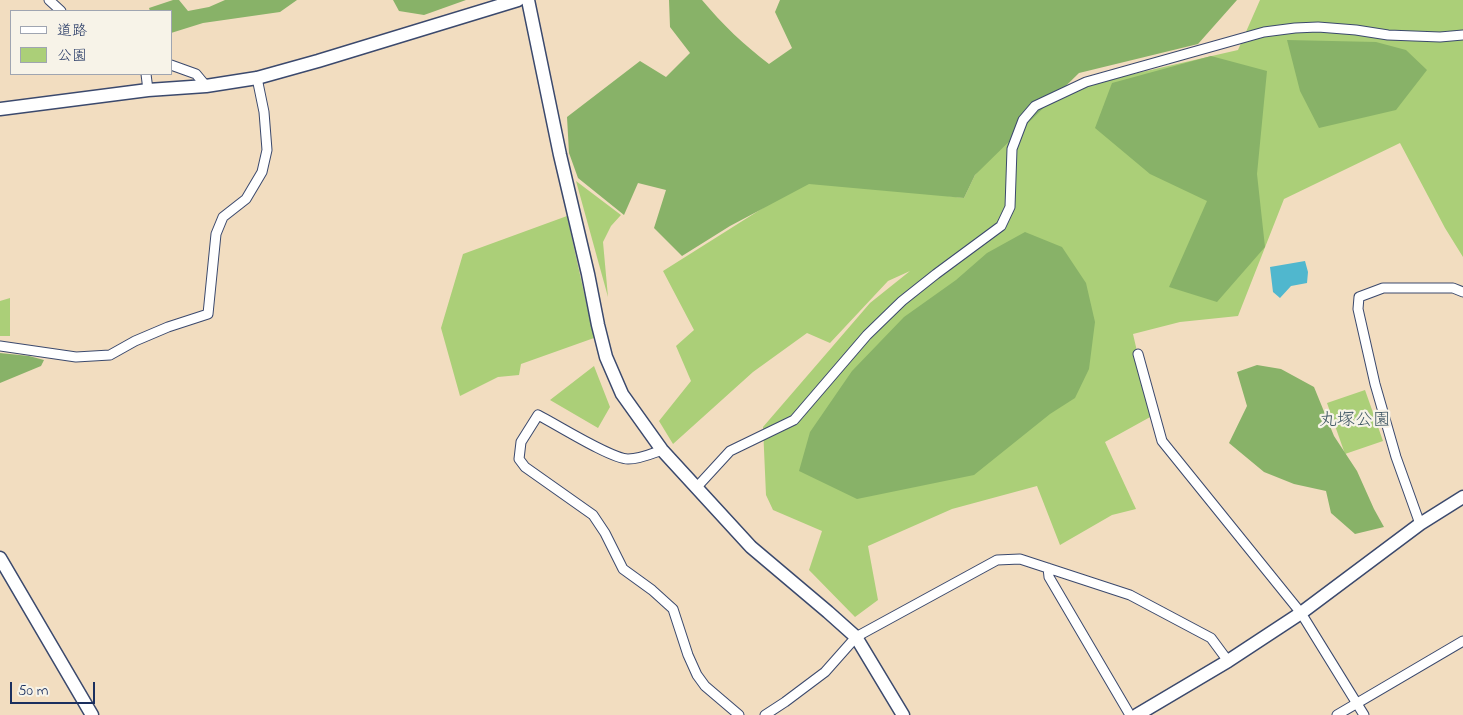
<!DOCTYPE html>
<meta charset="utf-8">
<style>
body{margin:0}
#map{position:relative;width:1463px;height:715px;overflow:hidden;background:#f2ddc0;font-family:"Indie Flower","Klee One",sans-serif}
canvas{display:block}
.legend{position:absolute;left:10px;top:10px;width:162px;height:65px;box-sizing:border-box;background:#f7f3e8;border:1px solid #9fa5b1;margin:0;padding:6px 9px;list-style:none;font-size:15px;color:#1b2f5e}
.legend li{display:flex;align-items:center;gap:10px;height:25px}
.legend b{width:25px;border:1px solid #9fa5b1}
.scale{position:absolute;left:10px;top:682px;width:85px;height:22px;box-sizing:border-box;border:2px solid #1b2f5e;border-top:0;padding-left:6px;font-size:15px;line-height:18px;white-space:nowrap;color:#1b2f5e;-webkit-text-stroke:4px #f7f3e8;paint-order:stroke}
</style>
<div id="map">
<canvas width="1463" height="715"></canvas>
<ul class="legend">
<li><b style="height:6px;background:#fff"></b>道路</li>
<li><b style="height:14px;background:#abcf78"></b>公園</li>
</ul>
<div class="scale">50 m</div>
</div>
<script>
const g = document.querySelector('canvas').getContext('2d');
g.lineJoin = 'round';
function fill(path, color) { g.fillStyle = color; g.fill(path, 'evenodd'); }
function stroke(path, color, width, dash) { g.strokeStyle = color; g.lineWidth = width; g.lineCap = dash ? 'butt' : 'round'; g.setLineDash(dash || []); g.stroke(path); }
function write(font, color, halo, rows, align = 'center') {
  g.font = font + ' "Indie Flower","Klee One",sans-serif'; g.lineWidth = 4.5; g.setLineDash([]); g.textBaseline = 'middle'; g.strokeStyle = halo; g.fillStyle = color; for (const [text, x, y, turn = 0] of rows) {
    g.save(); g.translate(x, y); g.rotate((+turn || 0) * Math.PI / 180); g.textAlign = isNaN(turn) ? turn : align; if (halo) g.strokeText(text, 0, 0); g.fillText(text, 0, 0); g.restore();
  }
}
const green = new Path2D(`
 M1260,0H1463V257L1445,228L1400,143L1284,199L1238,316L1180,322L1133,334L1152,416L1105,442L1136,509L1112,515L1060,545L1037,486L952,509L868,546L878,600L855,617L809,570L822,531L773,510L766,495L763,427L870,303L910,271L888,281L830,343L807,333L753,372L673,444L659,421L691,381L676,346L694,330L663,271L809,179L964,198L975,175L1037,96L1238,50Z
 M576,181L621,215L611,226L603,242L608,297Z
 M567,216L594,338L521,364L519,375L498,377L460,396L441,328L463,254Z
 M10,298V336H0V301Z
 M594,366L610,407L598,428L550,400Z
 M1365,390L1383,441L1345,454L1327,403Z`);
const forest = new Path2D(`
 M173,0H179L188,11L209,7L225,0H297L280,12L203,23L171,33V11H150L149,8Z
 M393,0H466L424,15L399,11Z
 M669,0H702C722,24 744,45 769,64L792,48L775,12L780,0H1237L1198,44L1079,73L975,175L964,198L809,184L730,226L682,256L654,228L666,190L638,183L624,215L578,178L569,153L567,117L640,61L666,77L690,53L670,27Z
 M1287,40L1376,42L1406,50L1427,70L1396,110L1319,128L1300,91Z
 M1211,56L1267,71L1257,174L1265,247L1217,302L1169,287L1207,201L1150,174L1095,128L1112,83Z
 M1025,232L1062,247L1086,283L1095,322L1089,369L1075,398L1050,414L974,475L857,499L799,471L810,432L852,371L904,317L956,280L987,253Z
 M0,353L29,356L44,360L41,366L0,383Z
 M1257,365L1281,369L1314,387L1334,436L1357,471L1374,509L1384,527L1355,534L1331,513L1326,491L1294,484L1264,472L1229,443L1247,406L1237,372Z`);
const water = new Path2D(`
 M1305,261L1308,272L1307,283L1291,286L1280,298L1273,292L1270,267Z`);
const street = new Path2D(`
 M49,0L61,11
 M171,65L196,74L206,86
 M146,74L148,90
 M0,346L76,357L110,355L135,341L168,327L208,314L216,234L223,217L246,199L262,172L267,150L264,112L257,78
 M1138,354L1162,441L1301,613L1364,715
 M662,450C651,454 640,459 628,459C611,459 556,424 538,415L521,442L519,459L525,467L593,515L605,533L623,569L652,590L673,609L688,655L697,675L705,686L739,715
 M696,488L730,451L794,420L867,335L902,301L936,274L1001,226L1010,207L1012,149L1023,120L1035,106L1086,82L1264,32L1295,28L1318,27L1356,30L1388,35L1440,37L1463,35
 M1420,524L1396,457L1375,384L1358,309L1359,297L1383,288H1453L1463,292
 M1048,568L1049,577L1130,715
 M765,715L785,702L825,672L856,637L997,560L1020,559L1130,595L1211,638L1228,661
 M1337,715L1463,641`);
const secondary = new Path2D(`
 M528,0L560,155L588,274L598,325L606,357L622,394L662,450L751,547L828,612L856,637L903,715
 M0,109L148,90L206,86L257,78L318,61L518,0
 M0,558L92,715
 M1137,715L1228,661L1301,613L1420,524L1463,497`);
const parkNames = [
 ["丸塚公園",1355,422]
];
fill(green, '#abcf78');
fill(forest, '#88b268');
fill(water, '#50b7ce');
stroke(street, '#3b496d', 11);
stroke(secondary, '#3b496d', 15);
stroke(street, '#fff', 9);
stroke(secondary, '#fff', 12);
write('18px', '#3f5764', '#f7f3e8', parkNames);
</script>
